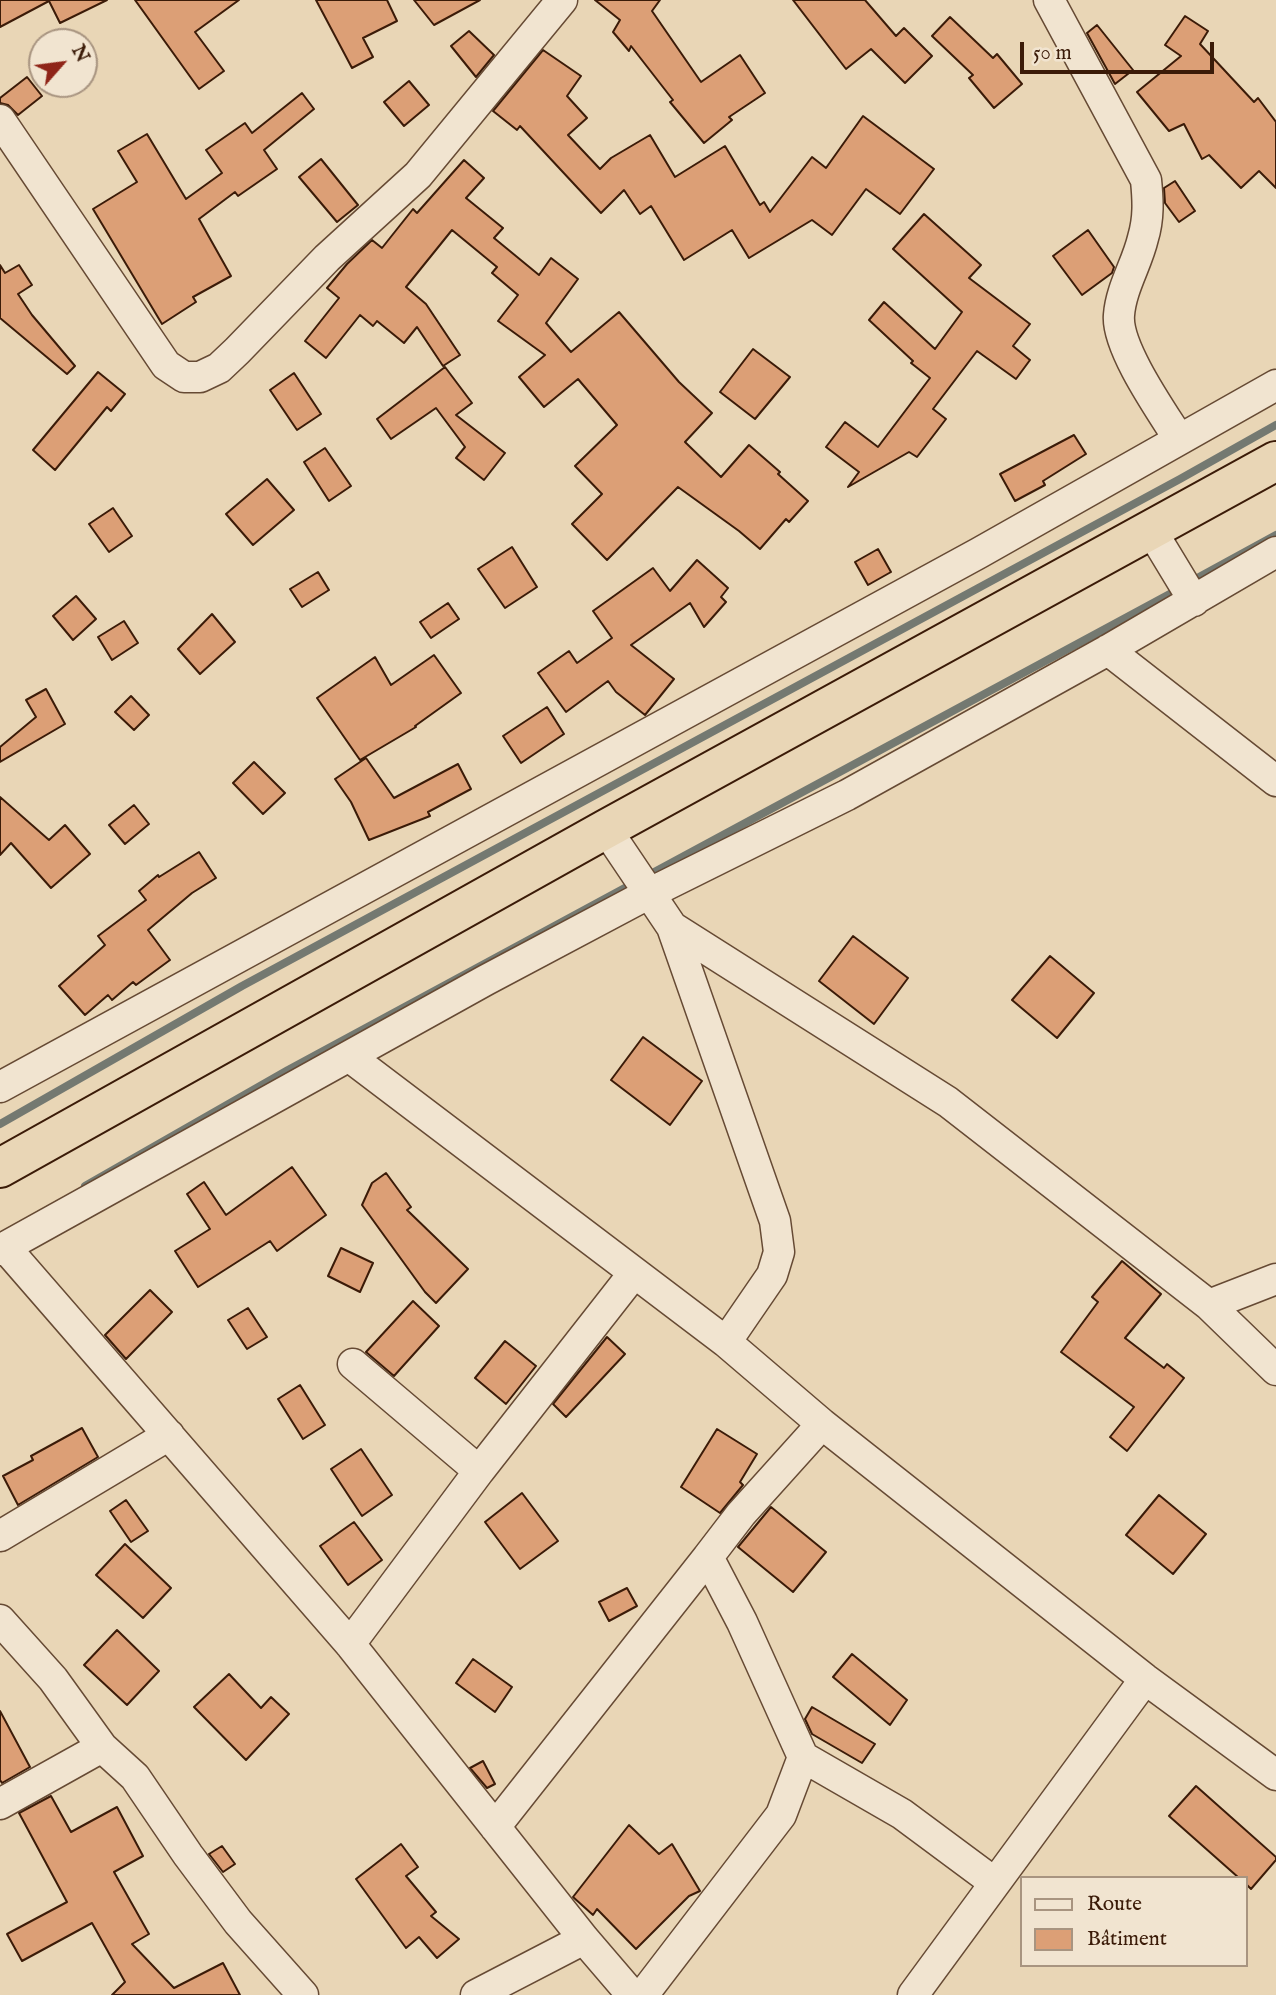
<!DOCTYPE html>
<meta charset="utf-8">
<style>
body{margin:0}
#map{position:relative;width:1276px;height:1995px;overflow:hidden;background:#e9d6b6;font-family:"IM FELL English",serif}
canvas{display:block}
.legend{position:absolute;left:1020px;top:1876px;width:228px;height:91px;box-sizing:border-box;background:#f1e4d0;border:2px solid #a89480;margin:0;padding:9px 12px;list-style:none;font-size:21px;color:#3b1b08}
.legend li{display:flex;align-items:center;gap:14px;height:35px}
.legend b{width:35px;border:2px solid #a89480}
.north{position:absolute;left:28px;top:28px;width:70px;height:70px;box-sizing:border-box;background:#f1e4d0;border:2px solid #a89480;border-radius:50%;rotate:62deg;font-size:19px;font-weight:700;line-height:28px;text-align:center;color:#3b1b08}
.north::after{content:'';display:block;margin:auto;width:24px;height:32px;background:#8f2418;clip-path:polygon(50% 0,100% 100%,50% 72%,0 100%)}
.scale{position:absolute;left:1020px;top:42px;width:194px;height:32px;box-sizing:border-box;border:4px solid #3b1b08;border-top:0;padding-left:9px;font-size:21px;line-height:24px;white-space:nowrap;color:#3b1b08;-webkit-text-stroke:5px #f1e4d0;paint-order:stroke}
</style>
<div id="map">
<canvas width="1276" height="1995"></canvas>
<ul class="legend">
<li><b style="height:9px;background:#f1e4d0"></b>Route</li>
<li><b style="height:19px;background:#dc9f76"></b>Bâtiment</li>
</ul>
<div class="north">N</div>
<div class="scale">50 m</div>
</div>
<script>
const g = document.querySelector('canvas').getContext('2d');
g.lineJoin = 'round';
function stroke(path, color, width, dash) { g.strokeStyle = color; g.lineWidth = width; g.lineCap = dash ? 'butt' : 'round'; g.setLineDash(dash || []); g.stroke(path); }
function fill(path, color) { g.fillStyle = color; g.fill(path, 'evenodd'); }
const stream = new Path2D(`
 M1190,582L1276,535
 M645,877L1179,589
 M0,1124L242,986L1180,479L1276,425
 M85,1186L288,1070L634,883`);
const building = new Path2D(`
 M0,0H107L60,23L49,1L0,27Z
 M135,0H239L195,32L224,71L199,89Z
 M316,0H387L397,21L363,38L373,57L352,68Z
 M414,0H480L434,25Z
 M595,0H660L652,11L701,82L740,55L765,93L729,117L732,120L704,143L670,102L673,100L631,46L629,51L613,32L620,20Z
 M793,0H865L896,36L904,28L932,56L905,83L871,49L846,69Z
 M1185,16L1208,31L1200,44L1254,102L1258,98L1276,122V188L1259,171L1241,188L1209,155L1202,159L1184,124L1169,131L1137,92L1181,56L1165,45Z
 M950,17L993,58L997,54L1022,84L994,108L969,78L973,75L932,36Z
 M1097,25L1133,70L1115,84L1087,33Z
 M469,31L494,55L476,77L451,46Z
 M543,50L581,76L567,96L587,118L568,135L600,169L611,158L650,135L675,177L725,146L760,205L764,202L770,212L812,157L826,168L863,116L934,169L900,214L866,189L832,235L812,220L749,258L732,230L684,260L651,206L640,214L624,190L601,213L520,126L517,130L493,111Z
 M27,77L42,96L18,115L8,105L0,103V98Z
 M409,81L429,105L404,126L384,102Z
 M302,93L314,109L264,150L277,169L238,196L235,192L199,219L231,276L193,297L196,302L162,324L93,209L137,182L118,151L147,134L186,199L222,173L206,150L245,123L252,133Z
 M321,159L358,205L337,222L299,177Z
 M464,160L484,178L466,198L503,228L494,238L539,275L551,258L578,279L546,323L571,352L619,312L679,382L712,413L685,442L721,477L749,445L780,472L778,474L808,501L789,522L786,519L760,549L739,531L678,487L607,560L572,524L602,494L575,466L617,425L578,379L544,407L519,377L545,355L498,321L518,295L492,273L497,267L452,230L406,287L426,304L460,355L443,366L417,327L404,343L377,321L373,326L360,315L326,358L305,341L339,298L327,288L347,264L372,240L382,248L413,209L417,213Z
 M1175,181L1195,211L1179,222L1165,203L1164,188Z
 M924,214L981,265L969,278L1030,324L1013,346L1030,360L1016,379L977,351L933,409L946,419L917,457L909,452L848,487L859,472L826,447L845,422L878,447L930,378L911,363L913,361L869,320L884,302L935,349L962,312L893,249Z
 M1088,230L1114,267L1112,273L1082,295L1053,256Z
 M0,265L5,273L19,265L32,285L18,294L32,315L75,366L67,374L0,318Z
 M753,349L790,377L755,419L720,392Z
 M445,367L472,403L456,415L505,453L484,480L456,458L465,447L436,408L391,439L377,419Z
 M98,372L125,394L111,411L107,407L55,470L33,450Z
 M294,373L321,414L297,430L270,390Z
 M1074,435L1086,454L1043,481L1045,485L1015,501L1000,474Z
 M325,448L351,486L329,501L304,462Z
 M267,479L294,510L253,545L226,514Z
 M113,508L132,536L109,552L89,524Z
 M512,547L537,587L505,608L478,569Z
 M878,549L891,572L868,585L855,562Z
 M697,560L728,588L721,597L726,602L704,627L690,603L631,645L674,679L645,715L616,692L608,681L566,712L538,673L569,651L577,663L612,638L593,611L653,568L670,591Z
 M318,572L329,590L302,607L290,589Z
 M76,596L96,619L73,640L53,616Z
 M448,603L459,619L431,638L420,622Z
 M212,614L235,642L200,674L178,649Z
 M124,621L138,643L112,660L98,637Z
 M434,655L461,693L415,726L416,727L360,760L317,698L375,657L391,685Z
 M46,689L65,724L0,762V747L36,717L26,700Z
 M131,696L149,715L134,730L115,712Z
 M547,707L564,734L521,763L503,736Z
 M366,758L394,798L458,764L471,789L428,812L430,816L369,840L351,802L335,779Z
 M254,762L285,793L263,814L233,783Z
 M0,797L49,840L65,825L90,854L51,888L11,843L0,855Z
 M134,805L149,824L125,844L109,825Z
 M199,852L216,878L192,893L148,930L170,960L136,985L133,982L112,1000L108,995L85,1015L59,986L105,945L98,936L146,900L139,891L158,875L159,877Z
 M853,936L908,978L874,1024L819,981Z
 M1050,956L1094,993L1057,1038L1012,1000Z
 M643,1037L702,1081L670,1125L611,1080Z
 M292,1167L326,1215L277,1251L270,1241L198,1287L175,1251L210,1229L187,1194L204,1182L226,1215Z
 M386,1173L411,1207L407,1210L468,1269L436,1303L425,1292L362,1205L372,1183Z
 M341,1248L373,1263L360,1292L328,1276Z
 M1122,1261L1161,1294L1125,1338L1164,1368L1167,1364L1184,1378L1127,1451L1110,1437L1134,1407L1061,1352L1098,1302L1092,1297Z
 M150,1290L172,1312L126,1359L105,1335Z
 M413,1301L439,1326L394,1376L366,1352Z
 M248,1308L267,1337L247,1349L228,1320Z
 M607,1337L625,1354L566,1417L553,1404Z
 M505,1341L536,1366L506,1404L475,1378Z
 M300,1385L325,1425L303,1439L278,1399Z
 M82,1428L98,1457L18,1505L3,1476L33,1460L31,1456Z
 M717,1429L757,1454L740,1482L743,1485L720,1513L681,1487Z
 M361,1449L392,1495L362,1516L331,1469Z
 M522,1493L558,1541L520,1569L485,1522Z
 M1159,1495L1206,1534L1173,1574L1126,1535Z
 M126,1500L148,1531L131,1542L110,1511Z
 M771,1507L826,1552L793,1592L738,1547Z
 M354,1522L382,1560L348,1585L320,1546Z
 M125,1544L171,1588L143,1618L96,1575Z
 M627,1588L637,1606L609,1621L599,1602Z
 M117,1630L159,1671L127,1705L84,1665Z
 M852,1654L907,1700L890,1725L833,1677Z
 M473,1659L512,1687L495,1712L456,1683Z
 M229,1674L261,1708L271,1697L289,1714L246,1760L194,1707Z
 M812,1707L875,1744L862,1763L812,1734L805,1719Z
 M0,1711L30,1767L2,1783L0,1780Z
 M483,1761L495,1784L487,1788L470,1768Z
 M1196,1786L1276,1857V1860L1251,1889L1246,1884V1878H1239L1169,1816Z
 M51,1796L71,1832L117,1807L143,1856L114,1872L149,1934L132,1944L174,1988L223,1963L240,1995H112L125,1982L92,1923L22,1961L7,1934L67,1902L19,1813Z
 M629,1825L659,1854L672,1844L700,1891L689,1896L636,1949L597,1909L593,1915L573,1897Z
 M401,1844L418,1867L406,1876L436,1912L431,1916L459,1939L437,1958L419,1937L406,1948L356,1879Z
 M222,1846L235,1864L223,1872L209,1854Z`);
const street = new Path2D(`
 M1049,0L1146,180C1148,200 1149,218 1143,238C1137,264 1121,288 1119,315C1116,347 1162,412 1179,439
 M0,120L166,365L184,377H200L219,368L237,351L327,258L418,175L562,0
 M1151,530L1194,601
 M1108,650L1276,781
 M606,829L672,927L948,1102L1209,1305L1276,1370
 M672,927L775,1221L779,1252L772,1275L726,1342
 M350,1057L726,1342L822,1424L1145,1679L1276,1775
 M0,1087L979,553L1276,385
 M5,1247L350,1644L584,1939L632,1995
 M0,1250L486,980L648,894L847,795L1108,650L1276,552
 M1209,1305L1276,1279
 M353,1364L479,1471
 M0,1536L169,1435
 M0,1620L53,1679L102,1747L135,1777L188,1855L238,1922L303,1995
 M350,1644L479,1471L634,1273
 M803,1757L902,1814L995,1883
 M0,1804L102,1747
 M495,1827L708,1557
 M476,1995L584,1939
 M643,1995L781,1815L803,1757L742,1622L708,1557L741,1514L822,1424
 M913,1995L1145,1679`);
const highway = new Path2D(`
 M0,1168L606,829L1276,461`);
stroke(stream, '#747971', 8);
fill(building, '#dc9f76');
stroke(building, '#3b1b08', 2);
stroke(street, '#664a34', 33);
stroke(highway, '#3b1b08', 42);
stroke(street, '#f1e4d0', 30);
stroke(highway, '#e9d6b6', 38);
</script>
